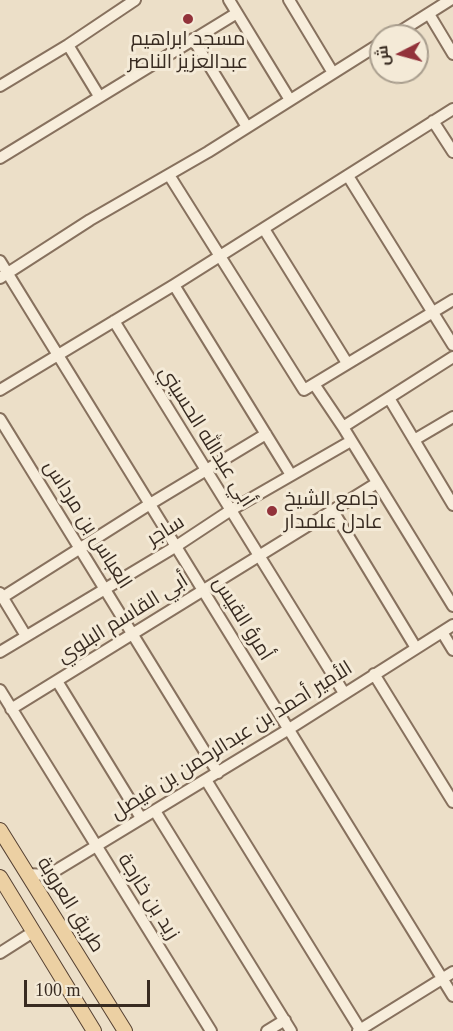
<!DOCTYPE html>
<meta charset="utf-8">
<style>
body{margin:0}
#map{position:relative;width:453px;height:1031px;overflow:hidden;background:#ecdfc8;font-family:"Times New Roman",Cairo,serif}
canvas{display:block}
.north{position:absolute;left:369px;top:24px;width:60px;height:60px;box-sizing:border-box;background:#f4ead7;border:2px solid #a99e8e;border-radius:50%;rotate:264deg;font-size:16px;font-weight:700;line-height:24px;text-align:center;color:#382b21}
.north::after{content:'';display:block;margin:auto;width:21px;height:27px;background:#92323a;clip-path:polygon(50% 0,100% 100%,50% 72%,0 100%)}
.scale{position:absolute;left:24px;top:980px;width:126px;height:27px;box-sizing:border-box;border:3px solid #382b21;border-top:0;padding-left:8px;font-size:18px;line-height:21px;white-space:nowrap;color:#382b21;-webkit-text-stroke:4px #f4ead7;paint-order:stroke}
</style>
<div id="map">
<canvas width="453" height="1031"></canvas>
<div class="north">ش</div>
<div class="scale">100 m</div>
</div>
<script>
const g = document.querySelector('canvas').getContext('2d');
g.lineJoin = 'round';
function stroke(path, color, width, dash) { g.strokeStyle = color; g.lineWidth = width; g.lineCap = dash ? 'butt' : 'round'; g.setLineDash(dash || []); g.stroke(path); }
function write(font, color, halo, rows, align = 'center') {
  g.font = font + ' "Times New Roman",Cairo,serif'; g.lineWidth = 6; g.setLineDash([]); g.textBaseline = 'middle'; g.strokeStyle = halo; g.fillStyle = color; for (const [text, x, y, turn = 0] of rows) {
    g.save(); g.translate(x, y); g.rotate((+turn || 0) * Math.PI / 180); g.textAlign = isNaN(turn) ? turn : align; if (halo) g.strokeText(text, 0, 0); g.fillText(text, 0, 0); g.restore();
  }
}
const minor = new Path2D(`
 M229,0L290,100
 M289,0L333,73
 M429,14L453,54
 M393,36L450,0
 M193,39L247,127
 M68,45L99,96
 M0,86L68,45L135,0
 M433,121L453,152
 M0,158L237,13
 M169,175L304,390L453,300
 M348,176L453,345
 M264,229L347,363
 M0,261L453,996
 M0,278L90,220L208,152L381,43
 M174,285L291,475
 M114,321L344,693
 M314,384L343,427L453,606
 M0,390L174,285L453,109
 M389,398L453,505
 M0,419L218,773
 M343,427L453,357
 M414,440L453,417
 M333,511L416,648
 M0,593L26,636
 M3,597L150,504L266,434
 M442,632L453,650
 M0,652L175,547L231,510L351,441
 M374,674L453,802
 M57,681L141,818
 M0,690L211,1031
 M11,709L377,483
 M206,780L361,1031
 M155,811L291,1031
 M27,874L47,875L55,871L289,729L453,625
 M0,953L33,932
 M267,1031L285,1020
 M358,1031L453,972`);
const major = new Path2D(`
 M0,830L125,1031
 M0,877L94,1031`);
const markers = [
 [188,19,6,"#92323a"],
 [272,511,6,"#92323a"]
];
const poiNames = [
 ["مسجد ابراهيم",188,40],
 ["عبدالعزيز الناصر",188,63],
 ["جامع الشيخ",284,500,"left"],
 ["عادل علمدار",284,523,"left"]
];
const streetNames = [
 ["أبي عبدالله الحسيني",206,437,58],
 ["العباس بن مرداس",87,525,58],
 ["ساجر",166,531,-32],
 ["أبي القاسم البلوي",123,619,-32],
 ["أمرؤ القيس",242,619,58],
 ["الأمير أحمد بن عبدالرحمن بن فيصل",232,741,-32],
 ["زيد بن خارجة",148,897,58],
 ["طريق العروبة",70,905,58]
];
stroke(minor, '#87715e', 14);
stroke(major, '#554032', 16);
stroke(minor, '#f7eddb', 10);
stroke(major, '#ecd0a3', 14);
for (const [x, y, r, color] of markers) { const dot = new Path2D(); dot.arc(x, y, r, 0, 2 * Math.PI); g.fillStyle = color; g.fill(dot); stroke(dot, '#f4ead7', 2); }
write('20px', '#382b21', '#f4ead7', poiNames);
write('20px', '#382b21', '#f4ead7', streetNames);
</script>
